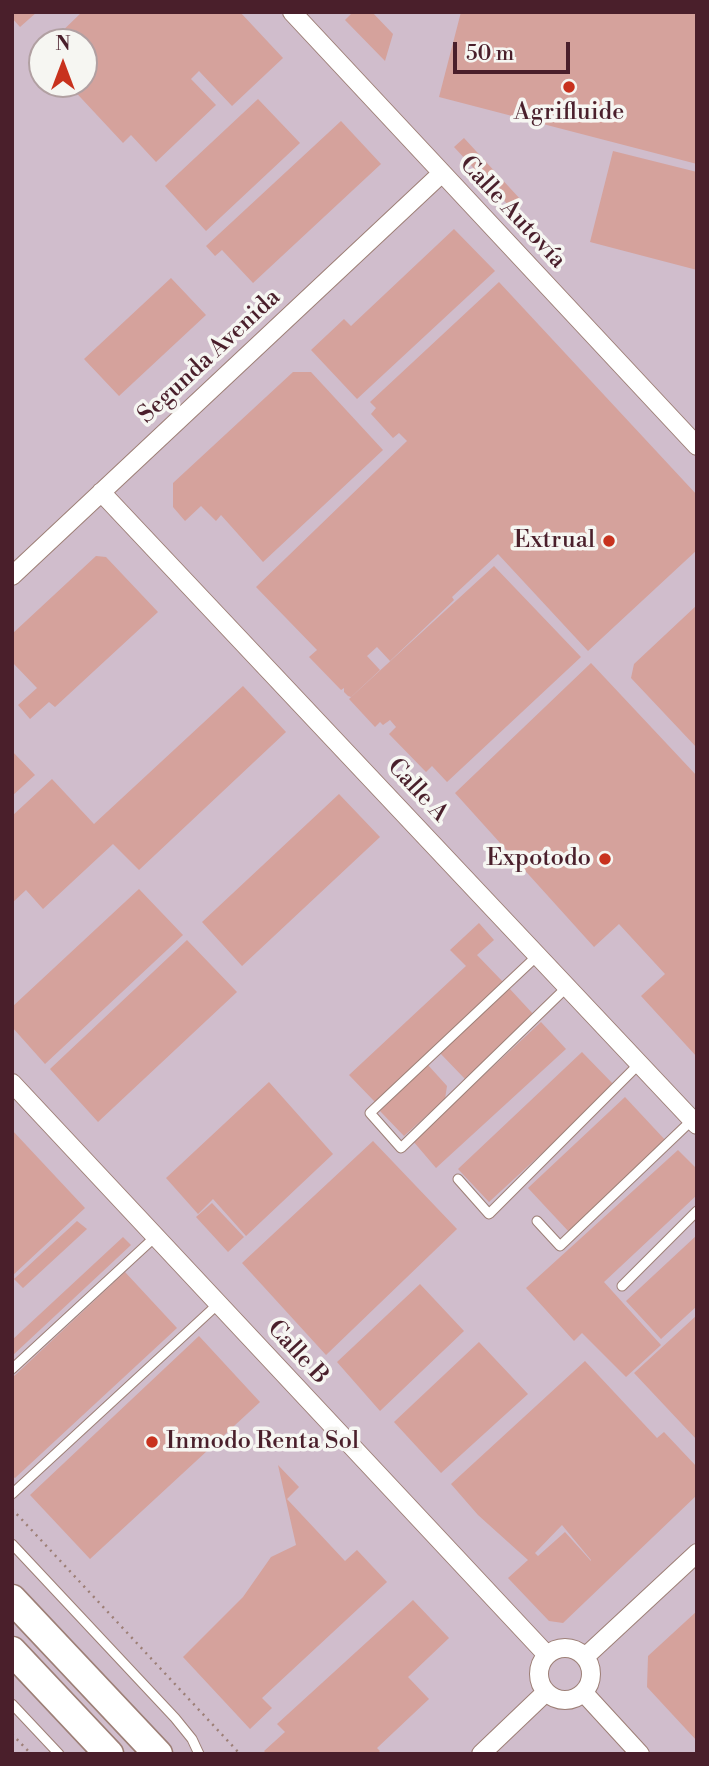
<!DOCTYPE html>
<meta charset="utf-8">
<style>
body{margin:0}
#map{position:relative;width:709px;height:1766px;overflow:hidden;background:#f0dfc1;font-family:"Libre Bodoni",serif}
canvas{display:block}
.frame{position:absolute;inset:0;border:14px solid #4a1f2b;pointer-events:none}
.north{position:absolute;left:28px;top:28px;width:70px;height:70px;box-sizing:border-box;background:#f6f6f2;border:2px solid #b1a0a2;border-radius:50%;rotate:0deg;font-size:19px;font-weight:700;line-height:28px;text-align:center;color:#4a1f2b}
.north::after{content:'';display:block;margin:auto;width:24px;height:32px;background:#c8321e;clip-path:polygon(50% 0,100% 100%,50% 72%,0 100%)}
.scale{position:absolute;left:453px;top:42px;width:117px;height:32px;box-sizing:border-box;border:4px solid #4a1f2b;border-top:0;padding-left:9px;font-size:21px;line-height:24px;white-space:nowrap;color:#4a1f2b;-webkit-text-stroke:5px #f6f6f2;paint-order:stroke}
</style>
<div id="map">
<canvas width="709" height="1766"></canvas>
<div class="frame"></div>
<div class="north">N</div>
<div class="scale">50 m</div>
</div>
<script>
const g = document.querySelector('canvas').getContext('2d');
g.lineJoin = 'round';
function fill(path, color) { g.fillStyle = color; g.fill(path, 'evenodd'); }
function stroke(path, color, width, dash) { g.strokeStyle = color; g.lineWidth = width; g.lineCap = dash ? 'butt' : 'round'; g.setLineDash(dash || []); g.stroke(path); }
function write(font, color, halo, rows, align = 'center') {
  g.font = font + ' "Libre Bodoni",serif'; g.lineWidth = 7; g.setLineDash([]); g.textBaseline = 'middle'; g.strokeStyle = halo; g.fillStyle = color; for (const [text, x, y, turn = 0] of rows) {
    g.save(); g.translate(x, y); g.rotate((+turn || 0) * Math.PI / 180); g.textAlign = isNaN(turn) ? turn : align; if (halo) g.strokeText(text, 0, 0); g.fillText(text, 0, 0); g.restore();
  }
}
const industrial = new Path2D(`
 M12,12H697V1754H12ZM42,42H84V84H42Z`);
const building = new Path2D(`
 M12,12H37L20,27L12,18Z
 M82,12H240L283,58L232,106L199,71L191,79L216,105L156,162L131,135L123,143L68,84H84V42H51Z
 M353,12H372L393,34L385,61L345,20Z
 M461,12H697V164L439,97Z
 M258,99L300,143L206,231L165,186Z
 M341,121L381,164L253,283L222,250L215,256L206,246Z
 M464,138L521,200L511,208L454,147Z
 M613,151L697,172V270L590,242Z
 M454,229L495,271L357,399L311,350L344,319L351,326Z
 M171,278L206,315L119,396L84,359Z
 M499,282L697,495V550L588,651L498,554L452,597L454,600L390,661L377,647L367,656L380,670L351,697L348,696L344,692V688L341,690L309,657L317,650L256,587L407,441L399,433L393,438L371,414L376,408L370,402Z
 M293,372H311L383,450L263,562L221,515L216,521L201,506L185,521L173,507V483Z
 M96,556L106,557L158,612L55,707L49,702L30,719L18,705L37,688L12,662V634Z
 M494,566L581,657L447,782L432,766L426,772L389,734L396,727L390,720L383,725L380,722L375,727L349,699Z
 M697,605V748L631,678L634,664Z
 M591,663L697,776V1057L641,996L665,974L619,924L594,947L455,793Z
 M243,686L286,732L139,870L113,844L43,909L26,890L12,903V816L52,779L94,824Z
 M12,751L35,775L12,796Z
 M339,794L380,837L242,966L202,922Z
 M139,889L183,935L45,1064L12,1027V1007Z
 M479,923L494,940L477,955L504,983L375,1102L349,1075L466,966L450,950Z
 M187,940L237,992L98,1122L50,1069Z
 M509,988L534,1015L465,1079L440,1053Z
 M541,1022L566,1049L436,1168L413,1141Z
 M582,1052L615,1086L489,1202L458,1169Z
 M428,1065L447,1086L445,1099L404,1136L380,1111Z
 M269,1082L333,1154L246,1236L213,1199L198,1214L166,1178Z
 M625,1097L667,1142L570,1233L528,1188Z
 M12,1130L85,1208L12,1276Z
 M373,1141L457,1229L326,1355L242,1263Z
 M678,1150L697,1169V1195L604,1282L661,1345L626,1377L582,1333L574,1341L526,1288Z
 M212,1203L244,1237L228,1252L196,1217Z
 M77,1221L87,1229L23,1288L14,1279Z
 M697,1235V1306L661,1339L626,1301Z
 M123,1237L131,1245L12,1356V1340Z
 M125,1272L177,1328L15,1478L12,1476V1378Z
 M420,1284L464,1331L380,1411L337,1362Z
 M697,1315V1440L634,1373Z
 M199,1336L260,1402L90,1559L30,1495Z
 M479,1342L528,1394L441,1473L394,1422Z
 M585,1361L657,1438L664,1432L697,1467V1495L563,1623L549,1621L508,1578L528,1560L478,1515L451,1484ZM562,1525L591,1560V1561L565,1532L538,1556L535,1553Z
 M278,1465L299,1487L287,1499L345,1561L357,1550L387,1582L262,1698L272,1708L250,1729L183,1657L243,1597L271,1557L296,1545Z
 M413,1600L449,1638L408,1677L429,1699L377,1748L380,1751L377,1754H267L264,1751L285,1732L277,1724Z
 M697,1611V1741L647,1687L648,1656Z`);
const path = new Path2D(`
 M12,1509L240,1754
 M12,1734L31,1754`);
const service = new Path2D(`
 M538,955L370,1113L401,1148L567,987
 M458,1179L489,1214L639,1064
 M537,1221L560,1246L692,1120
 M622,1286L697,1211
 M12,1369L155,1237
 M12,1494L218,1304
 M12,1544L175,1718L192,1739L199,1754
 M12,1704L59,1754`);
const minor = new Path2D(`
 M292,12L697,446
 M101,492L697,1125
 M12,576L442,173
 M12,1083L547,1655
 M539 1674a26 26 0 1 1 52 0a26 26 0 1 1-52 0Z
 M585,1657L697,1553
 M584,1693L640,1754
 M481,1754L546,1692`);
const primary = new Path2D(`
 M12,1599L158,1754
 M12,1651L109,1754`);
const markers = [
 [569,87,7,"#c8321e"],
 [609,541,7,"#c8321e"],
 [605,859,7,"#c8321e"],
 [152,1442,7,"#c8321e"]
];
const poiNames = [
 ["Agrifluide",569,113,"center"],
 ["Extrual",595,541],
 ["Expotodo",591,859],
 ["Inmodo Renta Sol",166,1442,"left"]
];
const streetNames = [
 ["Calle Autovía",512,213,47],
 ["Segunda Avenida",210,357,-43],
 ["Calle A",417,791,47],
 ["Calle B",297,1353,47]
];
fill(industrial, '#d0bdcc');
fill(building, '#d5a29c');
stroke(service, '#9d7f76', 11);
stroke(minor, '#9d7f76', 20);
stroke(primary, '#9d7f76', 31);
stroke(path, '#9d7f76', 2.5, [2, 5]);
stroke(service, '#fff', 9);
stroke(minor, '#fff', 18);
stroke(primary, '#fff', 28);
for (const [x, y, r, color] of markers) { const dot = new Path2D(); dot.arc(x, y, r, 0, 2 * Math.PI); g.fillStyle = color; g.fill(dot); stroke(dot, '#f6f6f2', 2.5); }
write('24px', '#4a1f2b', '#f6f6f2', poiNames, 'right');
write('24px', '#4a1f2b', '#f6f6f2', streetNames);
</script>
